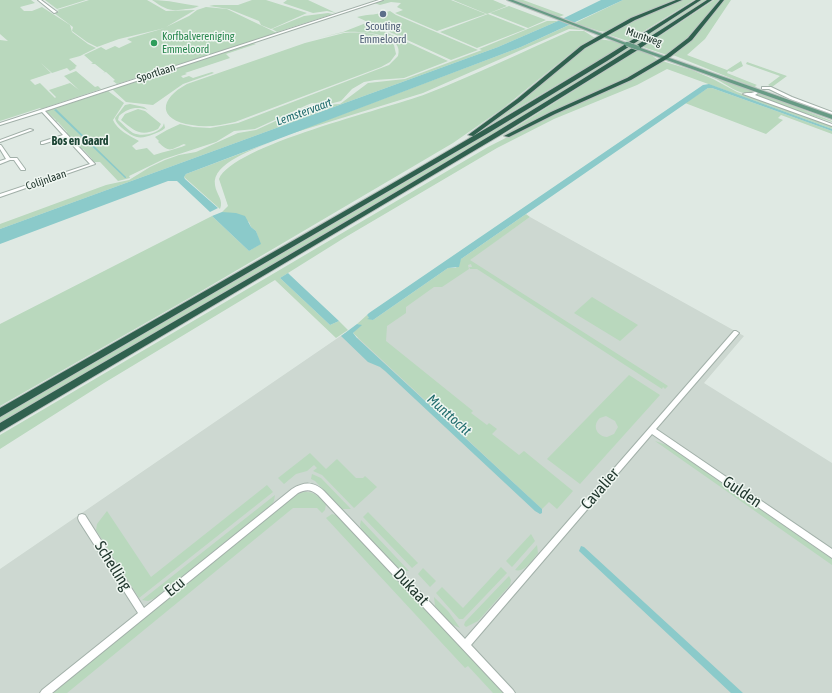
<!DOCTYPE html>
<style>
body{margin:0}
canvas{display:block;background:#dfe9e3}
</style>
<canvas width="832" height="693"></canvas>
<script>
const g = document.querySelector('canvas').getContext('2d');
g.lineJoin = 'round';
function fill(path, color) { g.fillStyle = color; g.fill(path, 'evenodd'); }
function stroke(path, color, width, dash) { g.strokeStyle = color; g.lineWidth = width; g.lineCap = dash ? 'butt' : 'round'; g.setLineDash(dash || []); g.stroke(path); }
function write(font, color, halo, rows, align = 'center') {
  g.font = font + ' "Asap Condensed",sans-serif'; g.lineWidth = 3; g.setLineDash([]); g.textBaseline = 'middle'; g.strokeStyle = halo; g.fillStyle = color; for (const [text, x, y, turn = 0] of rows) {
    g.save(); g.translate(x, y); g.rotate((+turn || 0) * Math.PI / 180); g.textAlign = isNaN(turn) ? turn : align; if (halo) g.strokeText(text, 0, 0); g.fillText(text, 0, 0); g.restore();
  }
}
const built = new Path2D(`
 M530,217L744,336L704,383L832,463V693H0V569L345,333L354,340Z`);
const green = new Path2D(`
 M0,0H31L35,3L20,7L24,11H32L42,7L70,25L72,32L88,44L96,48L80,56L69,59L77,66L75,67L76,68L70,71L67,68L52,73L41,63L51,73L30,80L35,85L40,83L55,98L56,97L49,90L70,83L79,90L64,76L76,71L95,87L98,86L101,89L41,109L40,108L0,121V40L8,41L0,34Z
 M45,0H86L57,9Z
 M89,0H147L166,11L195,10L166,27L189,16L197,10L206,7L227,9L277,33L117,84L113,81L115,80L106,72L102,73L105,72L95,64H91L93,63L84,55L101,47L106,50L115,46L119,48L132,42L127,39L165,28L119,39L97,47L87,42L72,31L73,27L54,13L59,11L57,10Z
 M152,0C168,0 182,4 199,6C195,8 191,9 186,9C170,12 165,9 152,0Z
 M252,0H266L307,13L271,29L261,25L259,21L229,9L209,6L214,5H238Z
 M287,0H308L336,13L327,11L313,13L283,3Z
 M383,0H451L486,14L437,31L395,13L403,10L397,7L401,3L391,2L380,5L374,3Z
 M453,0H493L507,6L487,14Z
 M512,0H523L564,15L559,17Z
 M623,0H676L633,17L607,32L599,31L575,23Z
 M681,0H694L628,41L609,35L608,34L632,20Z
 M701,0H707L551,100L391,195L0,424V417L462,149L609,60Z
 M714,0H719L687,40L667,55L643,47Z
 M724,0H731L705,39L687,55L727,70L741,61L743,66L732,72L728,71L727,73L757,85L755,86L758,89L673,55L695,37Z
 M509,6L546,20L528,28L490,13Z
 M390,11L396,15L478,50L451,60L357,17C369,14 378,15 390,11Z
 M328,13L333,14L277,32L272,29L304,16Z
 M488,14L526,29L477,48L440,32Z
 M547,21H558L498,47L0,229V224L106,185L129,180L150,167L165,160L179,155L196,152L238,133L256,130L308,106L340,104L368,83L405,79L482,50L479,49Z
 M366,23L448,61L404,78L375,80L364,82L352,89L341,101L329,104L312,103L307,105L255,129L234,131L216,142L164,159L129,176L130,178L118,181L100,162H93L91,160L92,159L83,149H80V146L72,137H69L66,133L67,132L58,122L55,121L56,120L46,111L108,91L124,103L113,120C117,130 130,136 139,141L132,146L136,150L147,148L154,155C165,151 175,150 186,145L184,144C170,150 170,153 158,142L159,141L155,137L167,130L180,124L193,127L210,128L238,123L389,65L398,56C405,33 359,31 345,32C334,34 324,37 314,39L343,32Z
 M569,25L582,30L569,29L423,93L290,134L521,47Z
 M570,31H584L595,38L570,54L502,109L453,143L198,293L0,406V324L212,216L249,251L260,244L256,231L251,227L249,222L222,212L228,206L219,179C233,145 387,109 426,94C475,75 522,52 570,31Z
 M344,33C361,32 382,32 394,45L396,54L390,62L381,67L235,122C221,125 207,128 192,125C157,120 159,99 187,84L305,43Z
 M598,39L613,41L624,45L466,139L496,119L565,61Z
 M252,43L256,44L226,54L230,58L185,73L187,74L181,76L183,78L189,76L193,78L212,72L214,73L183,84L153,105L126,102L113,90V88L137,81L141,83L146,82L143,79Z
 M638,50L650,54L658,60L636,74L547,114L500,137Z
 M668,59L757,91L752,94C738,95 727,84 714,78C698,70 681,64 663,60Z
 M662,61L692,70L713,79L737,92L832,126V129L667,69L637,85L554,119L497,148L344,238L280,278L330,325L339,321L348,330L336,338L275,280L104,383L0,449V435L488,147L533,124L639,75Z
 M747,62L787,76L772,87L768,85L780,76L746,64Z
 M708,88H712L832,131V134L781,115L778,118L783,120L766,134L685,103Z
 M758,92L832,121V122L779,105L755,95Z
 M130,104L144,107L148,110C137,106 128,108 119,116L118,120C123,124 128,130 133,133C142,137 157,134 163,126L164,123L165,128C162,131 158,132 154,134C139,140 134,138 122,128C119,125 116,123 115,118L125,105Z
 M138,109L145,111L161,124L158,129C140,137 135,131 121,120L125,114Z
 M274,141C257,148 211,163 215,185C216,194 224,200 220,209L184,177L186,174Z
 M526,214L530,217L470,260L668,386L665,389L663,387L662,389L477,269H470L469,267H472L471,264L468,265L469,269L442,287H434L406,307V313L387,326L386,341L473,411L471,413L487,425L489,423L497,429L492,434L519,455L524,451L573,491L557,509L549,502L542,509L353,333L360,325L357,324L367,315L370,319L373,320L448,268H456L461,259Z
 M592,297L638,325L620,341L574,313Z
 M629,375L660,395L580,484L547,459ZM606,416L615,421L618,427L614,434L607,437C596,436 592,425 600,418Z
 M655,441L667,445L832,559V565Z
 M310,453L326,469L337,459L356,478H363L365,476L377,487L354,508L322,475L313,471L317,468L314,465L307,471L296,474L284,484L278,478Z
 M312,474L321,478L351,509H342L315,481L311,479Z
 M267,485L273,492L139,598L96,530L97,524L107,511L151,577Z
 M304,492C314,491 319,497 326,504L325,510L322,513L317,508H293L67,693H52L296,495Z
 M275,495L274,501L271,506L155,598L148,601L142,600Z
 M368,512L418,563L412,568L363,517Z
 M332,514L338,516L503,693H493L468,666L465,668L326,518Z
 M361,520L409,571H401L361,529L360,525Z
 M531,534L535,541L512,567L506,561Z
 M537,545L538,553C532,560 525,573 515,570Z
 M501,567L507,573L463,619H459L436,593L442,587L463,608Z
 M423,568L436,581L430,587L418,574Z
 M509,576L511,580L510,585L478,621L466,627L464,625L465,622Z
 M434,597L448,611L460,628L451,624L435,606Z`);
const water = new Path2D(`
 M601,0H623L521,47L186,174L184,177L185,179L218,208L210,212L177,181H168L0,244V229L498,47L558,21Z
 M709,84L832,129V131L712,88H708L461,259L459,267L448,268L373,320L367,319L369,318L367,315L369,313L703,85Z
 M56,109L126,177V178H125L54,110Z
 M222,212L236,213L245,216L251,227L256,231L261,244L249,251L212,216Z
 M288,273L290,275L339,321L330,325L280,278Z
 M357,324L362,325L353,333L357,338L542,509V513L540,514L535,511L385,371L380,367L368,362L341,336Z
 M581,546L584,547L743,693H731L579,551Z`);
const minor = new Path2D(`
 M38,0H41L57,12L54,13Z
 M379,0H383L45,111L95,164L0,197V194L90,164L65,137L43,144H41V142L63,135L42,112L0,125V123Z
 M762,87H771L792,97L832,112V114L790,99L769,89H762Z
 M755,92L758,93L755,95L832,124V126L743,94C746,92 750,94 755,92Z
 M30,129L33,130L0,142V140Z
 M0,145H1L10,158H17L25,169V170H21L14,160H10L0,164V161L6,159L0,149Z
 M734,331H736L739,333L656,429L832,549V558L652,434L471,645L513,690L515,693H504L318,495C311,489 306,489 298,493L52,693H40L42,690L138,613L79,521L78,518L79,515L82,514L85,515L144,608L292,489C304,482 313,481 324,491L465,639Z`);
const major = new Path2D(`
 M507,0H513L629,44L625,45Z
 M638,47L832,115V119L636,49V48Z`);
const highway = new Path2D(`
 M676,0H682L635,20L585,48L521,101L473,136L468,135L517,99L581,46L631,18Z
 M696,0H701L607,61L490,132L0,417V408C233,274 469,144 696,0Z
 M707,0H712L636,51L499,136L0,432V423C237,284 477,150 707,0Z
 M720,0H724L692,40L670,57L631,80L555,114L509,137L504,136L551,112L627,78L666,55L688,38Z`);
const majorBridge = new Path2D(`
 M627,44L638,48`);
const markers = [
 [383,14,4,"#5c6f8a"],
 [154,43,4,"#2e9e5b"]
];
const farServicenames = [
 ["Scouting",383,27],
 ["Emmeloord",383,40]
];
const farLeisurenames = [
 ["Korfbalvereniging",162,37],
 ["Emmeloord",162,50]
];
const farStreetnames = [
 ["Muntweg",644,37,19],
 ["Sportlaan",156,73,-18],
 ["Colijnlaan",46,180,-19]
];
const farWaternames = [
 ["Lemstervaart",304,112,-20]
];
const farNeighbourhoodnames = [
 ["Bos en Gaard",80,141]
];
const waterNames = [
 ["Munttocht",449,415,42]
];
const nearStreetnames = [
 ["Cavalier",600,489,-49],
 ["Gulden",742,492,34],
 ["Schelling",113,566,58],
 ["Ecu",175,587,-39],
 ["Dukaat",411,587,47]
];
fill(built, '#cdd8d1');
fill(green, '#b9d8bd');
fill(water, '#8bcaca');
stroke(minor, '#a2b0a9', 2);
stroke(major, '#bcc3c0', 2);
stroke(highway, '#bcc3c0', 2);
fill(minor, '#fff');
fill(major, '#679b85');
fill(highway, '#30614f');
stroke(majorBridge, '#bcc3c0', 5.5, []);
stroke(majorBridge, '#679b85', 4.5);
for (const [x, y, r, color] of markers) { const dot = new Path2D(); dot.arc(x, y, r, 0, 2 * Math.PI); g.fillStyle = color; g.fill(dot); stroke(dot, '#eff6f1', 1.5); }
write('11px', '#4e5e75', '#eff6f1', farServicenames);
write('11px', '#27864d', '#eff6f1', farLeisurenames, 'left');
write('11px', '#21372e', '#eff6f1', farStreetnames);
write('italic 12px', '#216c6d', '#eff6f1', farWaternames);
write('bold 12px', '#1f4737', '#eff6f1', farNeighbourhoodnames);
write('italic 14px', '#216c6d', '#eff6f1', waterNames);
write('16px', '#21372e', '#eff6f1', nearStreetnames);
</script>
